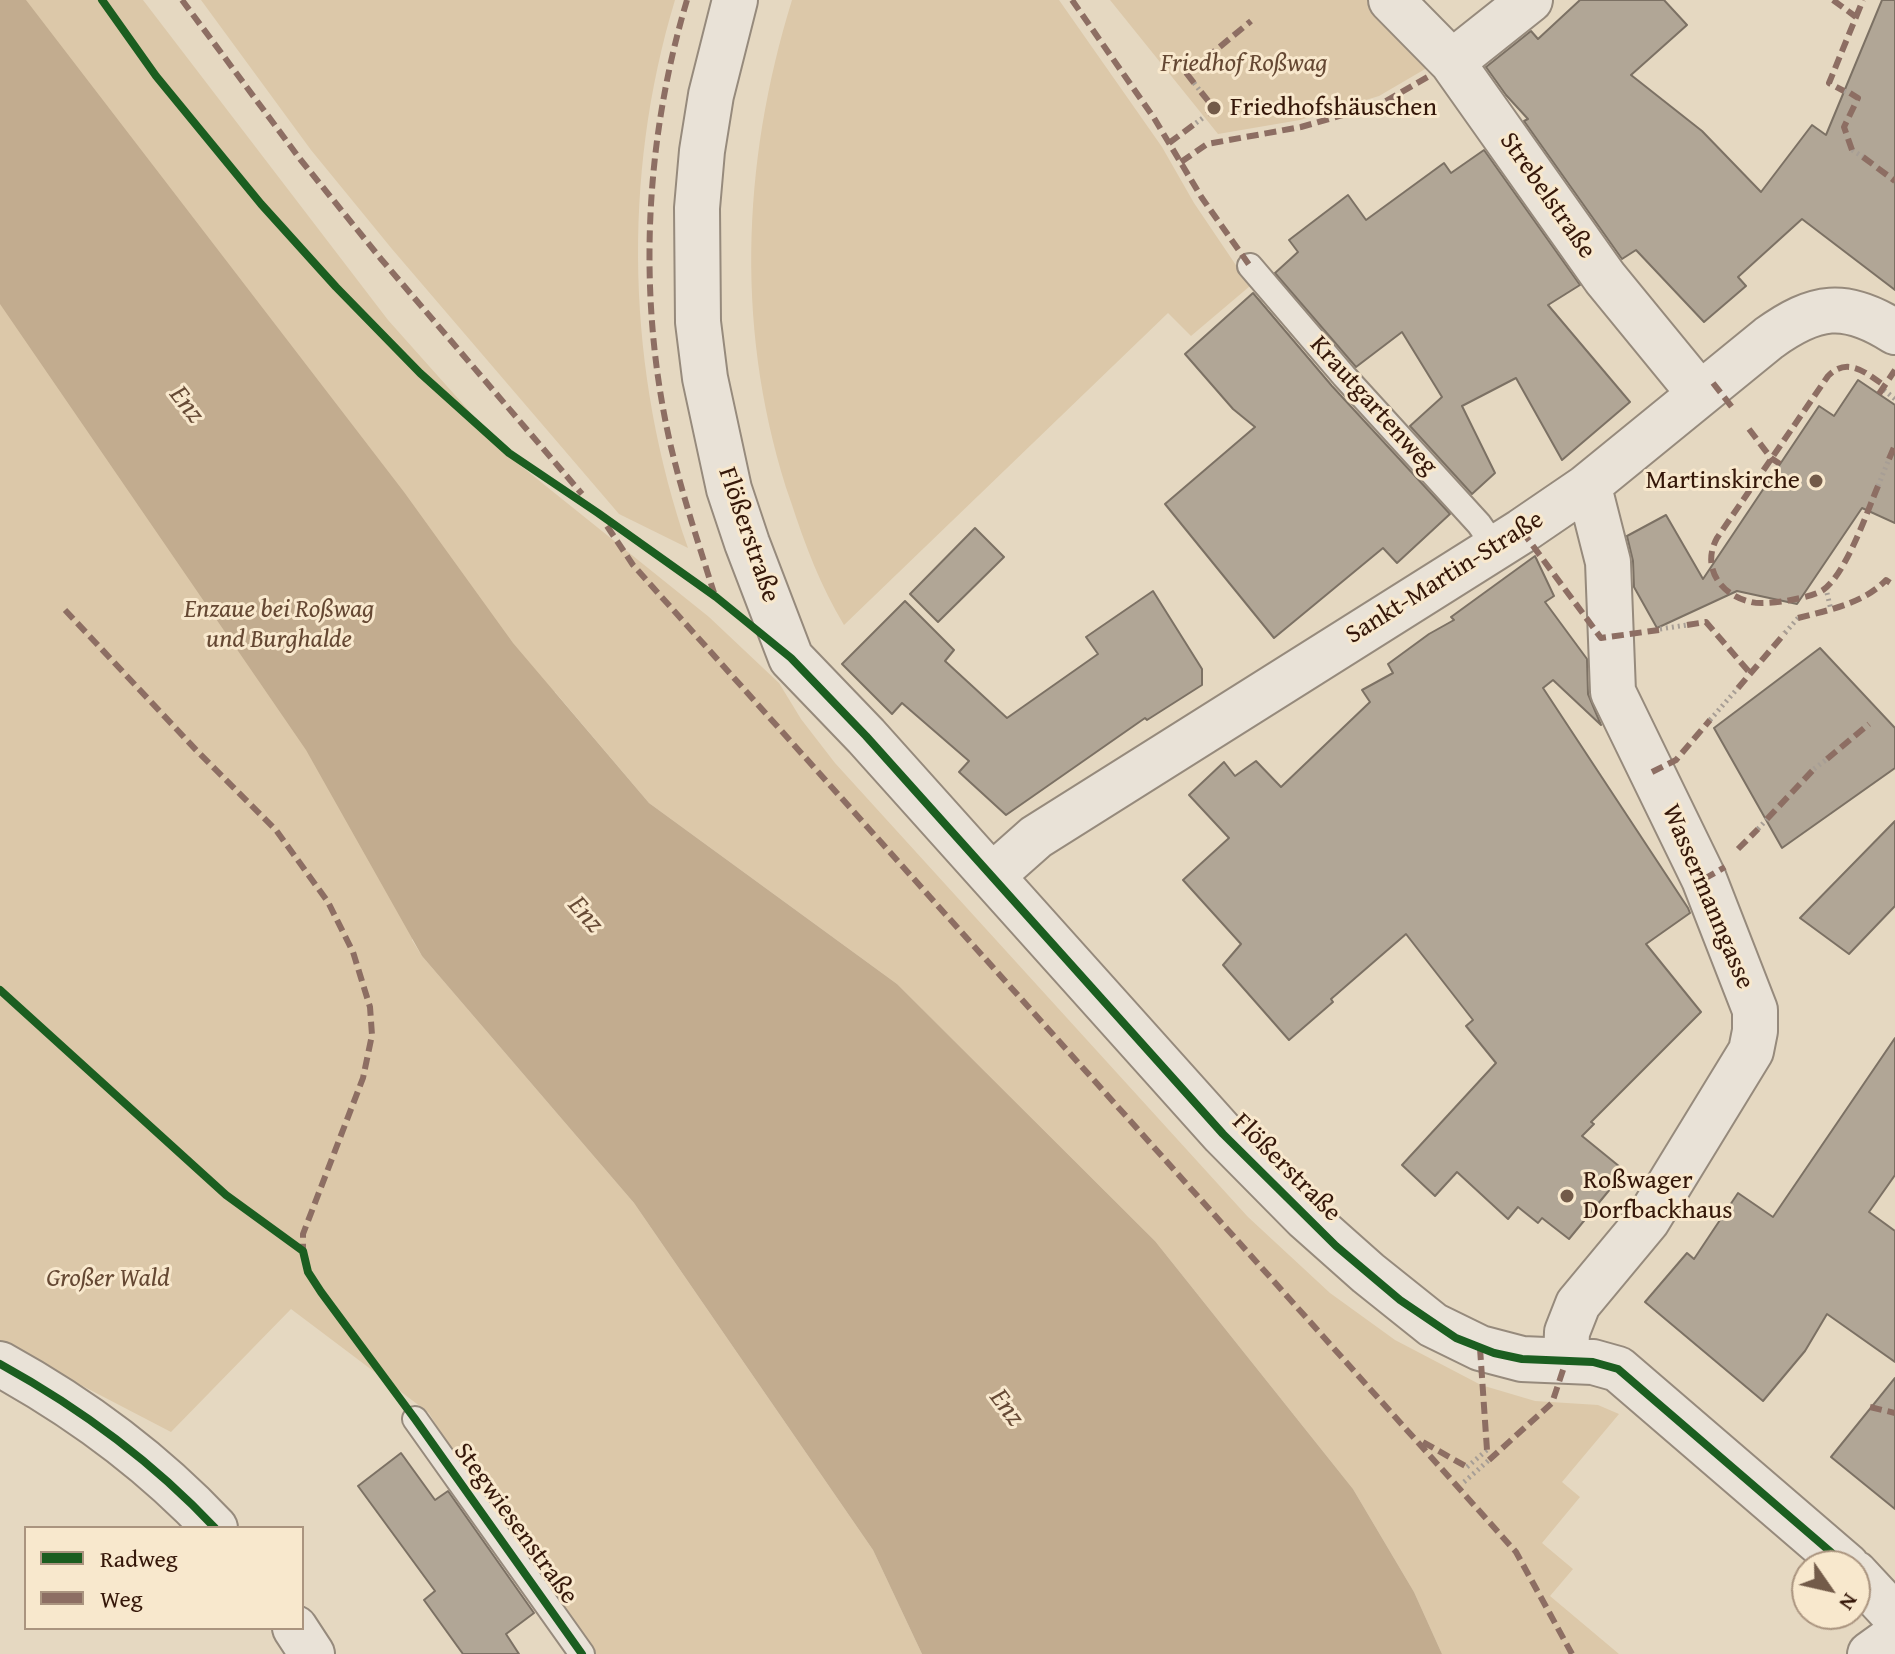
<!DOCTYPE html>
<meta charset="utf-8">
<style>
body{margin:0}
#map{position:relative;width:1895px;height:1654px;overflow:hidden;background:#e5d8c1;font-family:"Gentium Book Plus",serif}
canvas{display:block}
.legend{position:absolute;left:24px;top:1526px;width:280px;height:104px;box-sizing:border-box;background:#f8e8cd;border:2px solid #aa947f;margin:0;padding:10px 14px;list-style:none;font-size:24px;color:#351709}
.legend li{display:flex;align-items:center;gap:16px;height:40px}
.legend b{width:40px;border:2px solid #aa947f}
.north{position:absolute;left:1791px;top:1550px;width:80px;height:80px;box-sizing:border-box;background:#f8e8cd;border:2px solid #aa947f;border-radius:50%;rotate:124deg;font-size:22px;font-weight:700;line-height:32px;text-align:center;color:#351709}
.north::after{content:'';display:block;margin:auto;width:28px;height:36px;background:#735b49;clip-path:polygon(50% 0,100% 100%,50% 72%,0 100%)}
</style>
<div id="map">
<canvas width="1895" height="1654"></canvas>
<ul class="legend">
<li><b style="height:10px;background:#1b5e20"></b>Radweg</li>
<li><b style="height:10px;background:#8d6e63"></b>Weg</li>
</ul>
<div class="north">N</div>
</div>
<script>
const g = document.querySelector('canvas').getContext('2d');
g.lineJoin = 'round';
function fill(path, color) { g.fillStyle = color; g.fill(path, 'evenodd'); }
function stroke(path, color, width, dash) { g.strokeStyle = color; g.lineWidth = width; g.lineCap = dash ? 'butt' : 'round'; g.setLineDash(dash || []); g.stroke(path); }
function write(font, color, halo, rows, align = 'center') {
  g.font = font + ' "Gentium Book Plus",serif'; g.lineWidth = 6; g.setLineDash([]); g.textBaseline = 'middle'; g.strokeStyle = halo; g.fillStyle = color; for (const [text, x, y, turn = 0] of rows) {
    g.save(); g.translate(x, y); g.rotate((+turn || 0) * Math.PI / 180); g.textAlign = isNaN(turn) ? turn : align; if (halo) g.strokeText(text, 0, 0); g.fillText(text, 0, 0); g.restore();
  }
}
const green = new Path2D(`
 M0,0H143L388,320L511,458L709,617L779,683L801,719L835,763L1248,1217L1330,1293L1395,1340L1481,1385L1535,1401L1598,1405L1619,1414L1562,1482L1580,1497L1542,1543L1573,1569L1550,1596L1619,1654H1442L1414,1592L1353,1489L1155,1241L897,984L649,803L555,692L412,940L422,956L634,1203L873,1550L922,1654H570L429,1413L291,1309L171,1432L0,1343Z
 M201,0H675C621,178 627,372 688,548L619,514L392,249L311,150Z
 M792,0H1059L1162,147L1194,203L1250,286L1191,336L1168,313L844,625C821,587 805,545 791,502C735,337 741,165 792,0Z
 M1110,0H1368L1432,65L1379,96L1300,120L1218,134Z`);
const water = new Path2D(`
 M0,0H26L404,492L513,643L649,803L897,984L1155,1241L1353,1489L1414,1592L1442,1654H922L873,1550L634,1203L422,956L306,750L0,304Z`);
const building = new Path2D(`
 M1580,0H1664L1687,25L1631,75L1702,131L1761,192L1812,125L1826,135L1882,0H1895V290L1802,219L1738,277L1746,286L1704,322L1636,250L1622,259L1524,121L1528,119L1506,95L1486,67L1531,31L1538,39Z
 M1484,150L1580,285L1548,305L1630,402L1562,460L1516,378L1462,406L1495,473L1472,494L1410,426L1442,397L1402,332L1356,367L1275,273L1298,252L1289,240L1348,195L1366,220L1444,163L1451,173Z
 M1253,293L1332,386L1450,514L1397,563L1383,548L1274,638L1165,504L1255,427L1233,409L1185,354Z
 M1858,380L1895,405V523L1862,508L1797,604L1737,591L1657,628L1634,587L1633,561L1627,536L1666,515L1703,579L1819,406L1834,416Z
 M975,528L1004,557L938,622L910,594Z
 M1535,556L1554,596L1545,602L1587,659L1588,694L1601,725L1553,680L1543,688L1688,908L1690,913L1646,944L1701,1012L1591,1122L1594,1124L1582,1136L1625,1171L1569,1239L1542,1218L1538,1223L1518,1207L1508,1219L1457,1172L1435,1196L1402,1165L1496,1063L1466,1026L1473,1020L1406,934L1331,999L1333,1002L1289,1040L1223,965L1241,944L1183,880L1229,838L1189,795L1224,762L1235,776L1256,761L1281,787L1370,702L1362,690L1393,673L1388,664L1429,634L1454,620L1451,617Z
 M1153,591L1202,669V685L1147,720L1145,718L1006,815L959,772L969,761L902,703L892,714L842,664L905,601L954,650L945,661L1007,718L1098,654L1086,637Z
 M1820,648L1895,728V768L1782,848L1714,728Z
 M1895,821V906L1849,954L1800,918Z
 M1895,1038V1175L1869,1212L1895,1231V1362L1827,1314L1805,1351L1763,1401L1645,1302L1687,1253L1694,1259L1738,1193L1773,1217Z
 M1895,1378V1509L1831,1457Z
 M401,1453L435,1500L448,1491L534,1613L506,1634L519,1654H463L424,1600L435,1591L358,1486Z`);
const path = new Path2D(`
 M1194,83L1201,92
 M1844,91L1850,93
 M1196,123L1204,117
 M1852,150L1863,157
 M1884,390L1895,399
 M1878,486L1889,459
 M1827,593L1831,610
 M1660,629L1687,625
 M1785,633L1798,618
 M1710,720L1738,688
 M1814,769L1827,759
 M1758,829L1767,819
 M1467,1467L1487,1450
 M1464,1482L1489,1460`);
const service = new Path2D(`
 M1250,266L1344,376L1479,524L1495,547
 M415,1419L582,1654`);
const minor = new Path2D(`
 M735,0L711,95L702,151L697,208L698,322L705,378L729,489L747,543L791,658L866,736L1223,1134L1305,1217L1368,1273L1433,1325L1480,1348L1522,1359L1593,1362L1618,1369L1847,1566
 M1391,0L1452,62L1605,278L1700,394
 M1452,62L1530,0
 M992,876L1036,837L1522,531L1585,488L1769,338C1815,305 1845,300 1895,332
 M1566,1361L1567,1332L1578,1304L1647,1221L1751,1051L1755,1031V1010L1704,879L1613,692L1608,562L1592,499L1585,488
 M1855,1573L1895,1616`);
const tertiary = new Path2D(`
 M0,1364C80,1408 152,1461 215,1528
 M295,1628L312,1654
 M1870,1654L1895,1636`);
const quiet = new Path2D(`
 M182,0L300,159L381,259L582,494
 M687,0C644,144 637,300 671,447C683,497 699,545 714,593
 M1072,0L1154,118L1202,198L1250,266
 M1833,0L1856,17L1829,83L1844,91
 M1856,17L1863,0
 M1194,83L1187,74L1251,21
 M1201,92L1214,108L1204,117
 M1850,93L1858,98L1844,127L1852,150
 M1169,143L1196,123
 M1863,157L1895,181
 M1181,162L1207,144L1301,127L1381,104L1431,75
 M1713,383L1735,411
 M1879,394L1895,370
 M1749,429L1771,458L1780,464
 M1889,459L1895,445
 M1878,486C1867,512 1846,574 1823,590C1811,598 1766,606 1751,602C1720,595 1701,567 1717,538L1828,376C1848,356 1866,373 1885,386
 M607,526L633,565L1516,1552L1572,1654
 M1522,531L1601,638L1659,630
 M65,610L197,751L276,830L328,902L353,952L370,1007L372,1035L363,1078L303,1234V1251
 M1798,618C1828,610 1863,604 1886,580L1895,586
 M1687,625L1706,622L1750,673
 M1738,688L1785,633
 M1827,759L1869,724
 M1652,772L1676,760L1710,720
 M1767,819L1814,769
 M1738,849L1758,829
 M1704,879L1725,867
 M1480,1348L1487,1450
 M1870,1407L1895,1413
 M1423,1442L1467,1467
 M1489,1460L1552,1403L1566,1361`);
const cycleway = new Path2D(`
 M102,0L156,76L261,204L336,287L420,373L509,453L598,513L716,597L791,658L866,736L1223,1134L1336,1246L1400,1300L1456,1338L1494,1353L1522,1359L1593,1362L1618,1369L1847,1566
 M0,990L226,1195L303,1251L308,1272L321,1292L415,1419L582,1654
 M0,1364C80,1408 152,1461 215,1528`);
const markers = [
 [1214,108,8,"#735b49"],
 [1816,481,8,"#735b49"],
 [1567,1196,8,"#735b49"]
];
const parkNames = [
 ["Friedhof Roßwag",1244,64],
 ["Enzaue bei Roßwag",279,610],
 ["und Burghalde",279,640],
 ["Großer Wald",108,1279]
];
const poiNames = [
 ["Friedhofshäuschen",1230,108],
 ["Martinskirche",1800,481,"right"],
 ["Roßwager",1583,1181],
 ["Dorfbackhaus",1583,1211]
];
const streetNames = [
 ["Strebelstraße",1547,196,55],
 ["Krautgartenweg",1373,406,48],
 ["Flößerstraße",748,535,71],
 ["Sankt-Martin-Straße",1445,578,-32],
 ["Wassermanngasse",1707,897,67],
 ["Flößerstraße",1286,1168,45],
 ["Stegwiesenstraße",515,1524,54]
];
const waterNames = [
 ["Enz",186,405,52],
 ["Enz",585,915,49],
 ["Enz",1006,1408,53]
];
fill(green, '#dcc8a9');
fill(water, '#c2ac8f');
fill(building, '#b1a696');
stroke(building, '#7c7164', 2);
stroke(service, '#968a7c', 28);
stroke(minor, '#968a7c', 48);
stroke(tertiary, '#968a7c', 48);
stroke(path, '#a79e95', 5, [2, 4]);
stroke(service, '#e9e2d7', 24);
stroke(minor, '#e9e2d7', 44);
stroke(tertiary, '#e9e2d7', 44);
stroke(quiet, '#8d6e63', 6, [12, 6]);
stroke(cycleway, '#1b5e20', 8);
for (const [x, y, r, color] of markers) { const dot = new Path2D(); dot.arc(x, y, r, 0, 2 * Math.PI); g.fillStyle = color; g.fill(dot); stroke(dot, '#f8e8cd', 3); }
write('italic 26px', '#654833', '#f8e8cd', parkNames);
write('26px', '#351709', '#f8e8cd', poiNames, 'left');
write('26px', '#351709', '#f8e8cd', streetNames);
write('italic 28px', '#674b36', '#f8e8cd', waterNames);
</script>
